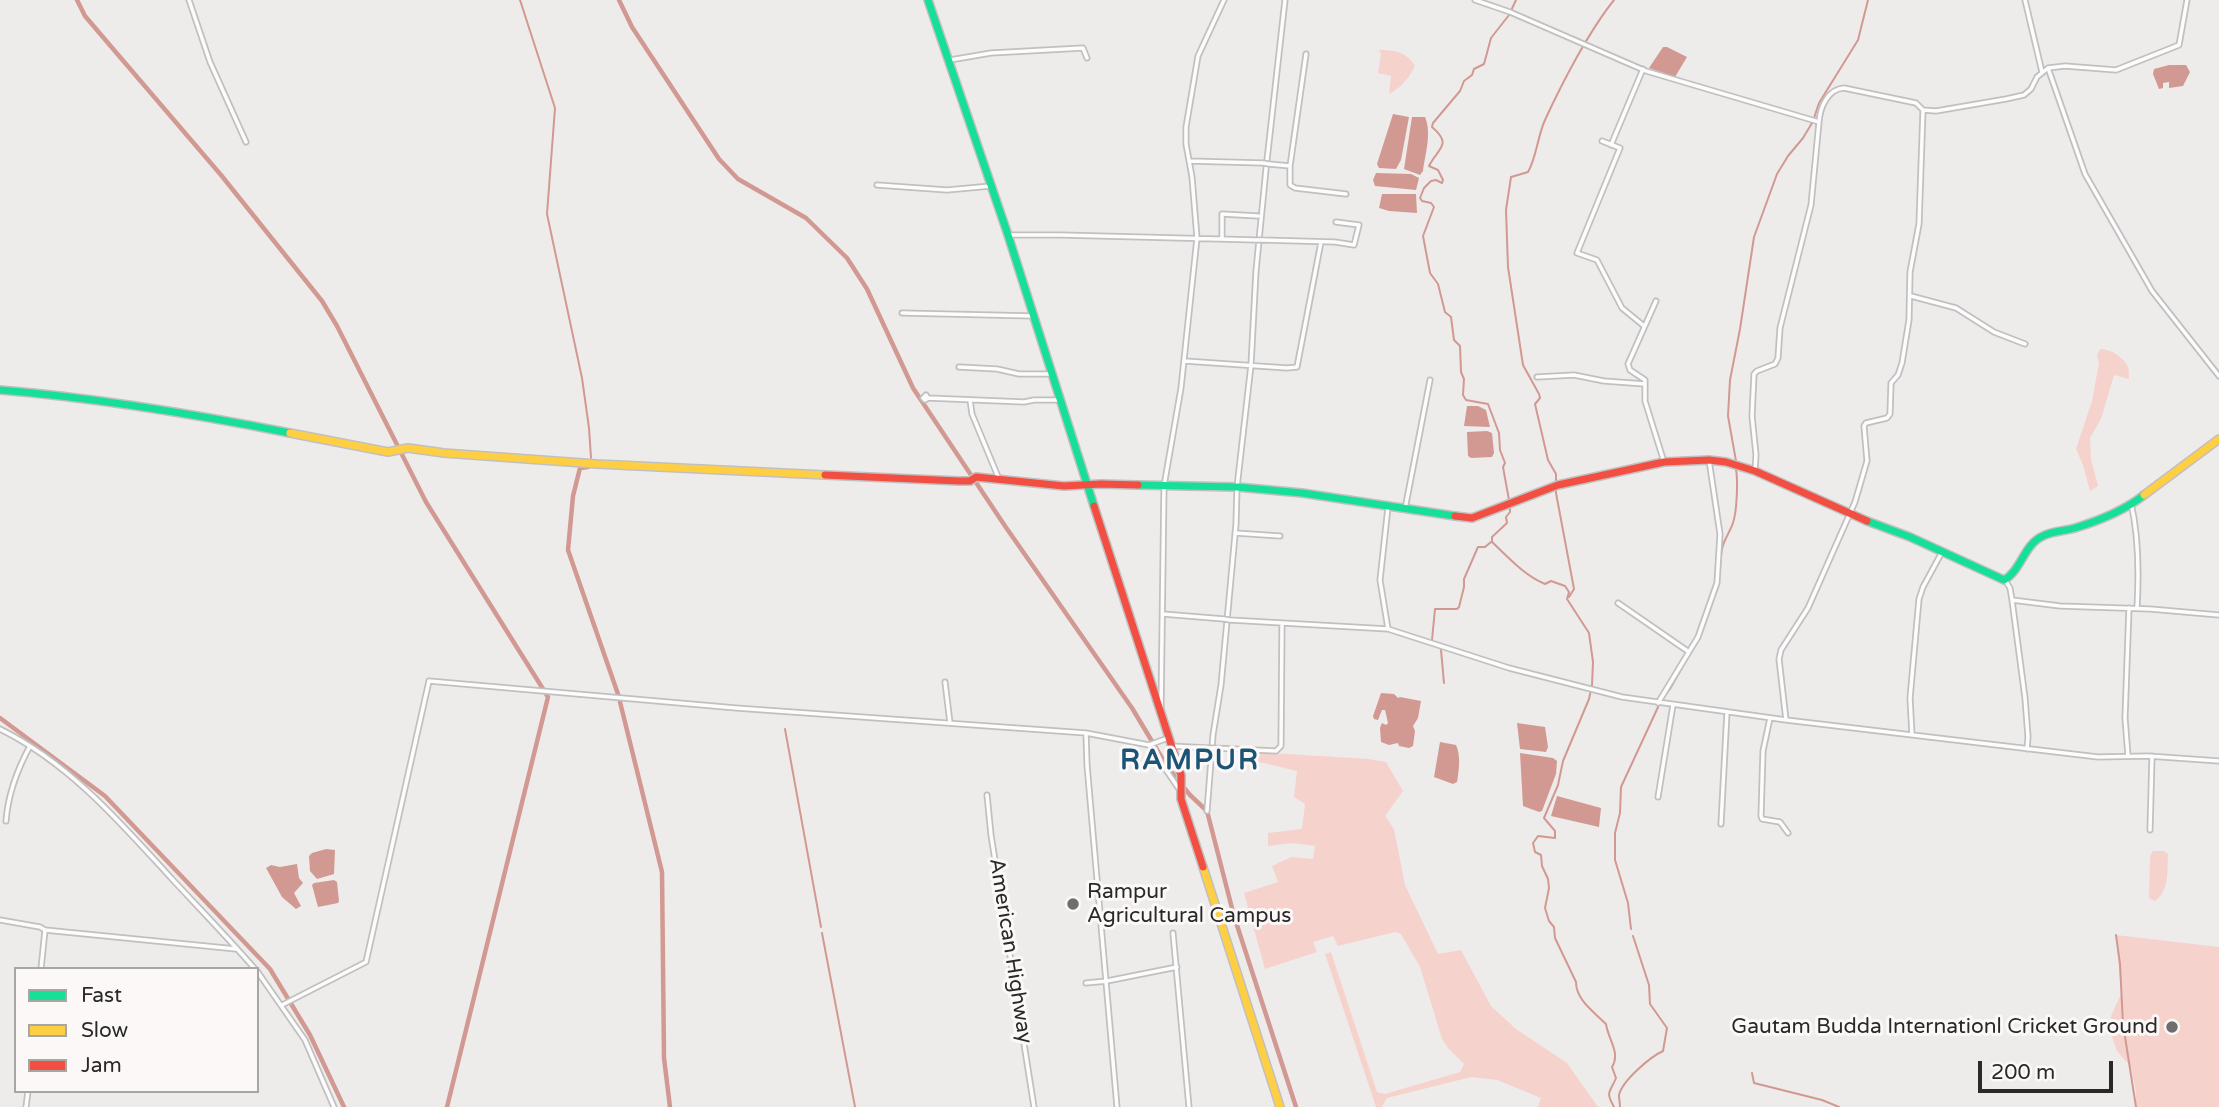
<!DOCTYPE html>
<style>
body{margin:0}
#map{position:relative;width:2219px;height:1107px;overflow:hidden;background:#eeeceb;font-family:"Varela Round",sans-serif}
canvas{display:block}
.legend{position:absolute;left:14px;top:967px;width:245px;height:126px;box-sizing:border-box;background:#fcf8f8;border:2px solid #a8a5a5;margin:0;padding:9px 12px;list-style:none;font-size:21px;color:#2a2929}
.legend li{display:flex;align-items:center;gap:14px;height:35px}
.legend b{width:35px;border:2px solid #a8a5a5}
.scale{position:absolute;left:1978px;top:1061px;width:135px;height:32px;box-sizing:border-box;border:4px solid #2a2929;border-top:0;padding-left:9px;font-size:21px;line-height:24px;white-space:nowrap;color:#2a2929;-webkit-text-stroke:5px #fcf8f8;paint-order:stroke}
</style>
<div id="map">
<canvas width="2219" height="1107"></canvas>
<ul class="legend">
<li><b style="height:9px;background:#16e098"></b>Fast</li>
<li><b style="height:9px;background:#ffcf43"></b>Slow</li>
<li><b style="height:9px;background:#f24e42"></b>Jam</li>
</ul>
<div class="scale">200 m</div>
</div>
<script>
const g = document.querySelector('canvas').getContext('2d');
g.lineJoin = 'round';
function fill(path, color) { g.fillStyle = color; g.fill(path, 'evenodd'); }
function stroke(path, color, width, dash) { g.strokeStyle = color; g.lineWidth = width; g.lineCap = dash ? 'butt' : 'round'; g.setLineDash(dash || []); g.stroke(path); }
function write(font, color, halo, rows, align = 'center') {
  g.font = font + ' "Varela Round",sans-serif'; g.lineWidth = 6; g.setLineDash([]); g.textBaseline = 'middle'; g.strokeStyle = halo; g.fillStyle = color; for (const [text, x, y, turn = 0] of rows) {
    g.save(); g.translate(x, y); g.rotate((+turn || 0) * Math.PI / 180); g.textAlign = isNaN(turn) ? turn : align; if (halo) g.strokeText(text, 0, 0); g.fillText(text, 0, 0); g.restore();
  }
}
const green = new Path2D(`
 M1379,50C1394,50 1406,51 1415,66C1409,78 1401,88 1389,94L1391,76L1378,73L1381,54Z
 M2100,349C2110,349 2124,357 2128,367C2129,368 2129,378 2129,379L2114,375L2101,419L2090,438L2091,459L2098,486L2090,491L2083,465L2076,449L2092,401L2099,363L2097,355Z
 M1255,752L1369,759L1386,762L1403,791L1385,816L1394,829L1405,885L1438,954L1461,950L1491,1006L1516,1029L1567,1063L1598,1107H1538L1541,1098L1497,1080L1471,1077L1387,1098L1382,1107H1376L1325,954L1331,952L1377,1092L1385,1094L1460,1072L1464,1064L1448,1048L1442,1039L1420,967L1401,934L1395,932L1338,946L1333,936L1313,942L1317,952L1265,969L1244,893L1278,882L1272,866L1291,857L1313,859L1315,846L1291,843L1268,846V833L1302,829L1305,804L1294,797L1297,771L1255,761Z
 M2153,851H2164L2168,854C2167,870 2170,890 2155,901L2149,898L2150,856Z
 M2116,935L2219,947V1107H2136V1092L2131,1067L2117,1051L2111,1034V1016L2121,994Z`);
const water = new Path2D(`
 M1663,47H1667L1687,57L1675,77L1649,68Z
 M2169,65H2186L2190,72L2183,86L2169,88V82L2163,83V88L2159,89L2153,74L2154,69Z
 M1393,114L1409,117L1401,160L1396,169L1379,168L1377,164Z
 M1412,117H1425C1432,133 1425,155 1423,171L1420,175L1404,169Z
 M1376,173L1411,174L1419,178L1416,190L1375,186L1373,180Z
 M1382,194H1416L1417,213L1389,211L1379,208Z
 M1467,406H1478L1486,410L1490,427L1464,426Z
 M1487,431L1492,433L1494,453L1492,457L1471,458L1468,456L1467,432Z
 M1381,693L1394,694L1398,698L1400,697L1421,701L1418,718L1413,726L1415,731L1413,746L1409,748L1399,746L1398,743L1389,745L1381,742L1380,728L1382,723L1386,725L1388,723L1385,710H1382L1378,720L1374,719L1373,716Z
 M1517,723L1545,727L1548,747L1546,752L1520,749Z
 M1440,742L1456,745C1461,755 1459,771 1457,782L1453,784L1434,777Z
 M1520,753L1553,758L1557,761L1556,774L1542,811L1539,812L1523,806Z
 M1557,796L1601,808L1599,827L1551,816Z
 M326,849L335,850L334,874L317,879L310,871L309,856L312,853Z
 M297,864L299,878L303,883L294,893L301,906L296,909L282,897L266,868L271,865L280,867Z
 M334,880L337,882L339,901L338,903L318,907L312,885L314,883Z`);
const stream = new Path2D(`
 M520,0L555,108L547,214L582,378L589,428L591,458
 M1814,118L1819,103L1858,40L1868,0
 M1736,461L1728,416L1730,380L1740,329L1754,237L1777,174L1788,156L1803,138L1812,123
 M1509,500L1503,467L1505,463L1500,450L1499,433L1488,404L1466,400L1463,395L1464,379L1461,372L1460,346L1454,340L1451,317L1445,312L1438,284L1430,273L1423,236L1434,207L1431,203L1422,201L1420,198L1424,188L1431,181L1436,180L1442,183L1443,180L1438,170L1429,166C1438,148 1453,145 1432,127L1433,123L1460,91L1464,81L1472,75L1474,69L1484,64L1491,38L1509,15L1516,0
 M1510,506V512L1506,517L1507,523L1492,537V542C1509,558 1524,575 1545,584L1551,581L1565,586L1569,592L1567,599L1589,633L1593,662L1592,685L1589,699L1563,761L1558,785L1544,818L1555,831V838L1538,836L1533,843L1535,852L1541,855L1542,866L1548,879L1549,888L1545,908L1549,921L1554,927L1555,938L1576,982C1576,1000 1594,1012 1606,1024C1608,1039 1621,1053 1612,1067L1616,1078C1610,1093 1605,1091 1614,1107
 M1716,592C1721,578 1719,564 1722,549C1724,539 1730,532 1733,523C1737,511 1738,481 1736,469
 M1569,597L1574,589L1556,493V474L1548,460L1535,404L1540,398L1539,394L1523,365L1508,267L1506,210L1511,177L1528,172C1536,159 1538,135 1545,120C1562,83 1589,31 1614,0
 M1432,640L1435,609H1457L1459,607L1464,587V579L1478,547H1485L1491,542
 M1441,650L1444,683
 M1663,698L1670,689L1696,643
 M785,729L821,927
 M1631,929L1628,903L1615,860V833L1620,813L1621,787L1659,705
 M822,933L855,1107
 M2116,935L2120,964L2123,1024L2136,1107
 M1752,1073L1754,1083L1822,1100L1839,1107
 M1620,1107C1620,1103 1619,1099 1619,1095C1622,1081 1650,1057 1663,1051L1667,1028L1650,1004L1649,985L1633,936`);
const canal = new Path2D(`
 M77,0L85,16L108,43L221,175L322,301L337,326L426,502L548,697L447,1107
 M619,0L632,27L719,159L738,179L806,218L847,258L867,289L913,388L1005,526L1132,708L1168,768L1190,795L1207,811L1234,916L1296,1107
 M588,467L580,468L573,496L568,550L619,697
 M620,702L662,872L664,1058L670,1107
 M0,718L105,796L270,969L310,1035L344,1107`);
const street = new Path2D(`
 M189,0L210,62L246,142
 M1475,0L1510,12L1646,71L1819,122C1820,107 1828,89 1844,88L1916,103L1923,110L1936,111L2006,99L2024,95L2031,89L2037,77L2048,68L2065,66L2116,70L2179,45L2187,0
 M2025,0L2042,72
 M950,60L991,53L1083,48L1087,58
 M2048,68L2085,174L2152,291L2219,376
 M1602,141L1620,148L1577,253L1597,260L1622,308L1644,326
 M1611,145L1643,69
 M1189,161L1263,163
 M1269,164L1290,166L1306,54
 M1290,166V185L1295,188L1346,194
 M877,185L947,190L991,186
 M1008,235H1061L1257,240
 M1222,239V214L1258,216
 M1262,240L1335,242L1354,245L1359,225L1336,222
 M1911,296L1956,308L1994,332L2025,344
 M1656,301L1628,364L1630,370L1645,380V401L1664,462
 M902,313L1034,316
 M1185,361L1287,368L1297,367L1321,242
 M959,367L997,369L1019,374H1052
 M1537,377L1574,375L1604,381L1645,384
 M926,395L928,398L925,400L923,398Z
 M928,398L1024,402L1034,400H1061
 M970,400L972,414L999,479
 M1755,471L1756,455L1752,416L1754,374L1757,371L1775,364L1778,358L1780,328L1811,205L1819,122
 M2131,503C2139,537 2139,573 2137,608
 M1388,507L1380,580L1388,629
 M1405,509L1430,380
 M1235,533L1280,536
 M2005,580L2010,588L2012,600L2060,606L2150,609L2219,615
 M2012,600L2025,698L2028,737L2027,749
 M1618,603L1689,652
 M1163,614L1224,619
 M1230,620L1388,629L1509,668L1622,697L1786,720L2098,757L2148,756L2219,761
 M945,682L950,723
 M1658,703L1698,637L1717,583L1720,534L1709,460
 M1161,709L1164,486L1181,388L1197,238L1192,177L1186,144V127L1198,56L1224,0
 M1770,718L1763,751L1761,816L1762,819L1780,822L1788,833
 M1786,720L1779,659L1781,650L1808,608L1855,502L1867,461L1864,426L1866,423L1887,418L1890,414L1891,383L1898,375L1902,363L1909,320L1910,272L1919,224L1923,110
 M0,729C69,763 120,822 172,879C200,909 228,938 255,969
 M1086,733L1087,765L1117,1107
 M1912,735L1910,698L1919,599L1923,587L1942,552
 M1149,745L1179,789
 M1171,746L1209,748
 M1214,748L1276,751L1281,746L1282,624
 M2128,756L2125,718L2129,608
 M987,795L991,835L1034,1107
 M1658,797L1673,705
 M1207,811L1213,735L1221,685L1227,621L1236,524L1237,487L1251,365L1256,271L1266,169L1285,0
 M6,821C8,794 17,770 30,746
 M1721,824L1727,712
 M2150,830L2152,756
 M0,920L40,927L45,930L236,949
 M1173,933L1189,1107
 M41,969L45,930
 M257,971L305,1040L334,1107
 M1086,983L1107,981L1177,967
 M282,1005L366,962L429,681L736,708L1086,733L1149,745L1168,738
 M26,1107L28,1091`);
const fast = new Path2D(`
 M928,0L1008,235L1094,506
 M0,390C98,398 194,414 290,433
 M1138,485L1237,487L1302,493L1455,516
 M1867,521L1910,537L2004,580C2021,571 2024,544 2043,536C2052,531 2065,531 2075,528C2098,521 2125,510 2144,495`);
const slow = new Path2D(`
 M290,433L388,452L408,448L444,453L597,464L825,475
 M2144,495L2219,439
 M1203,867L1280,1107`);
const jam = new Path2D(`
 M825,475L959,481H970L976,477L1064,486L1101,484L1138,485
 M1094,506L1181,775V799L1203,867
 M1455,516L1472,518L1558,485L1664,462L1709,460L1726,462L1755,471L1867,521`);
const streetBridge = new Path2D(`
 M1263,163L1269,164
 M1257,240H1262
 M1224,619L1230,620
 M1209,748H1214`);
const markers = [
 [1073,904,7,"#6f6d6d"],
 [2172,1027,7,"#6f6d6d"]
];
const poiNames = [
 ["Rampur",1087,892],
 ["Agricultural Campus",1087,916],
 ["Gautam Budda Internationl Cricket Ground",2158,1027,"right"]
];
const streetNames = [
 ["American Highway",1010,951,81]
];
const districtNames = [
 ["RAMPUR",1190,762]
];
fill(green, '#f6d2cc');
fill(water, '#d19992');
stroke(stream, '#d19992', 2);
stroke(canal, '#d19992', 4.5);
stroke(street, '#c1c0c0', 7);
stroke(fast, '#c1c0c0', 10);
stroke(slow, '#c1c0c0', 10);
stroke(jam, '#c1c0c0', 10);
stroke(street, '#fcfcfc', 3.5);
stroke(fast, '#16e098', 7);
stroke(slow, '#ffcf43', 7);
stroke(jam, '#f24e42', 7);
stroke(streetBridge, '#c1c0c0', 7, []);
stroke(streetBridge, '#fcfcfc', 3.5);
for (const [x, y, r, color] of markers) { const dot = new Path2D(); dot.arc(x, y, r, 0, 2 * Math.PI); g.fillStyle = color; g.fill(dot); stroke(dot, '#fcf8f8', 2.5); }
write('21px', '#2a2929', '#fcf8f8', poiNames, 'left');
write('21px', '#2a2929', '#fcf8f8', streetNames);
g.letterSpacing = '2px';
write('bold 28px', '#1b5475', '#fcf8f8', districtNames);
g.letterSpacing = '0px';
</script>
